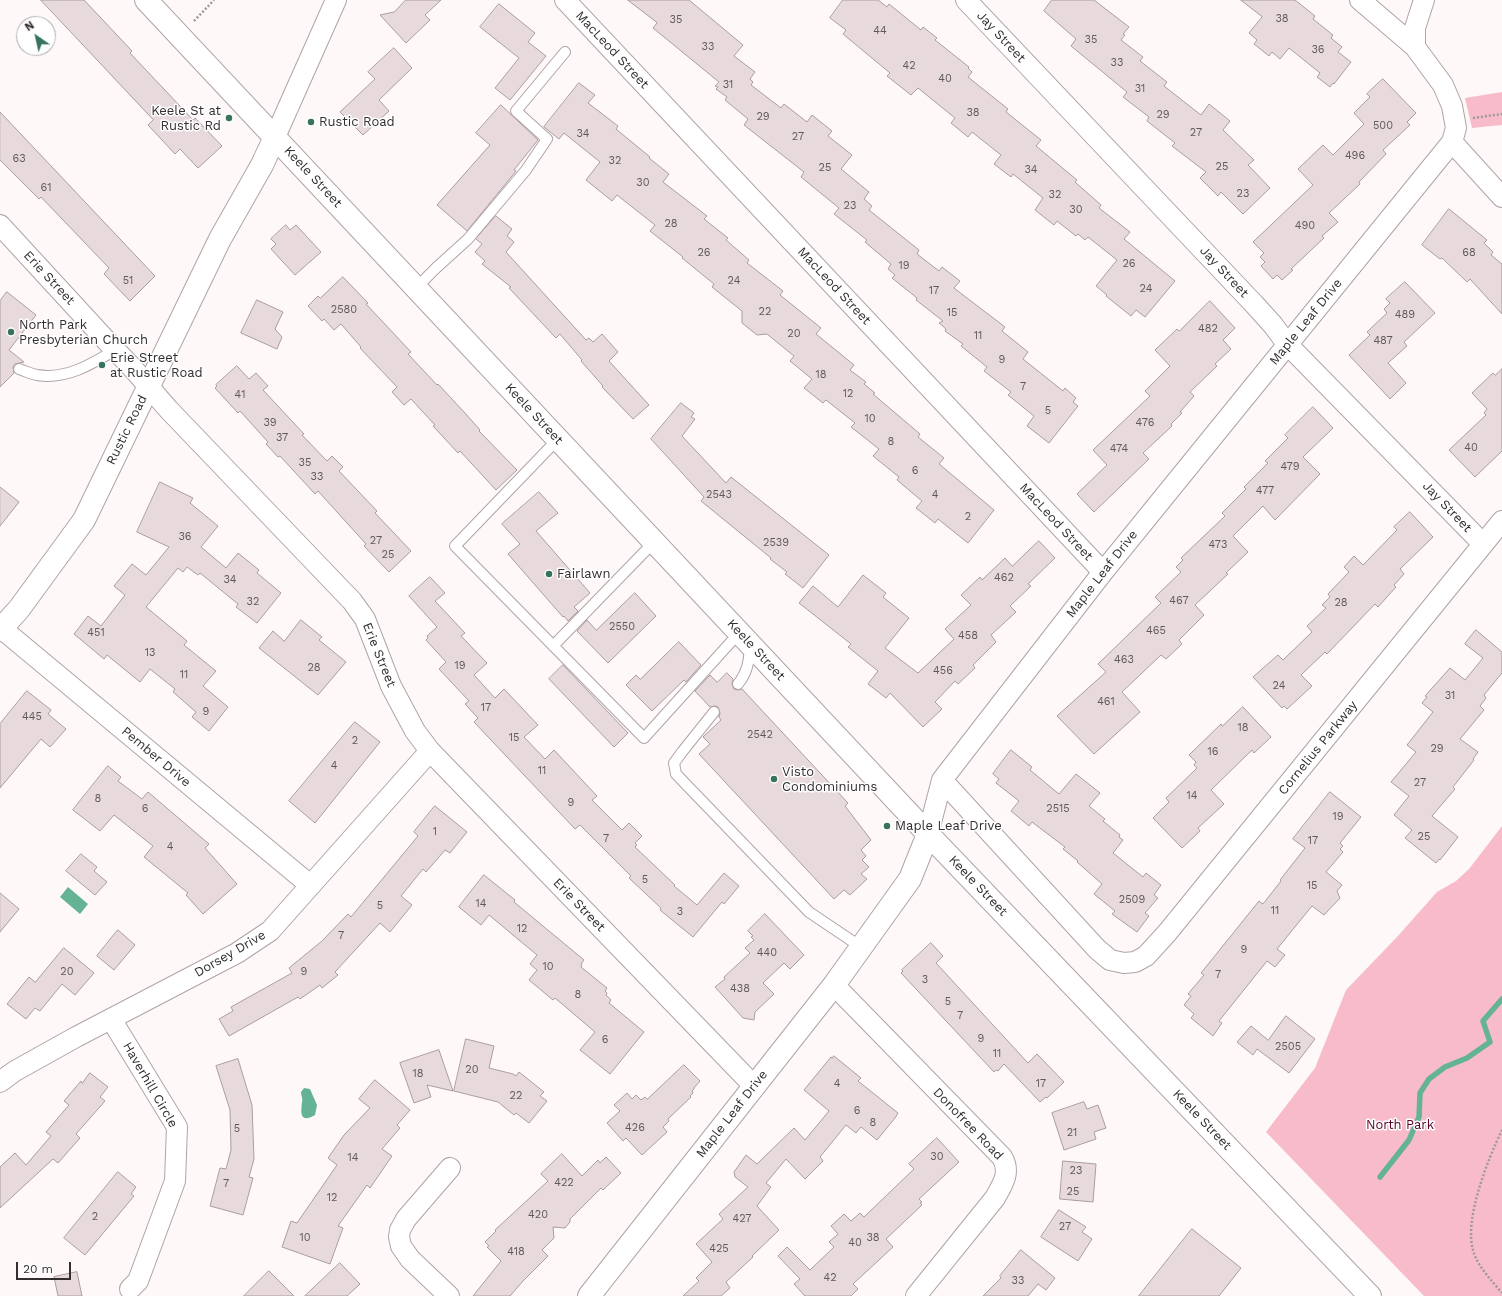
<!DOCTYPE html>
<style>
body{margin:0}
#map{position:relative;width:1502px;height:1296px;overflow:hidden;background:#fef8f9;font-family:"Work Sans",sans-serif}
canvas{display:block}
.north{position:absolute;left:16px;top:16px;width:40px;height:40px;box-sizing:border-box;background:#fff;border:1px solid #adabac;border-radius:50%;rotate:326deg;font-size:11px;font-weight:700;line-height:16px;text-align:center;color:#332e2f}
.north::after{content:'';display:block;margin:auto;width:14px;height:18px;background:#37735d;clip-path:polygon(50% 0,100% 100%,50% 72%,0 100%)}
.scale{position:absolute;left:16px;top:1262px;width:55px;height:18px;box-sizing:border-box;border:2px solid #332e2f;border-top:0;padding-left:5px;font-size:12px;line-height:14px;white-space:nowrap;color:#332e2f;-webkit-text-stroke:3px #fff;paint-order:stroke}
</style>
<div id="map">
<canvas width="1502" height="1296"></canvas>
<div class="north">N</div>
<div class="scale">20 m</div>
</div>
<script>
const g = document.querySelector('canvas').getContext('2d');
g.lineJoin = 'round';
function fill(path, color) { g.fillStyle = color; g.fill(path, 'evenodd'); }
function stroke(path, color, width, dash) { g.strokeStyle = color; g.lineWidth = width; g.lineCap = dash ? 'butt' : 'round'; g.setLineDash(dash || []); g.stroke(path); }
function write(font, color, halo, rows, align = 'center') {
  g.font = font + ' "Work Sans",sans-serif'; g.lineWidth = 3; g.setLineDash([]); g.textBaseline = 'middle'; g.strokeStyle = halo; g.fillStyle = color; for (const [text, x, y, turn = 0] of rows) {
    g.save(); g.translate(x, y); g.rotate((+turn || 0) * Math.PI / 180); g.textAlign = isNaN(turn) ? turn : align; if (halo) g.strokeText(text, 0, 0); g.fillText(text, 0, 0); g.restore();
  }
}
const green = new Path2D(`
 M1502,92V125L1472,128L1465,98Z
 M1502,826V1296H1424L1266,1132L1315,1068L1346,990L1397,937L1437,892L1456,881L1469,869Z`);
const water = new Path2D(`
 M68,887L88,904L80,914L60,897Z
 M304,1088L310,1089L317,1105L315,1115C299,1124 301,1112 302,1102C303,1099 301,1095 301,1092Z`);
const stream = new Path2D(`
 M1380,1177L1409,1140L1419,1117L1420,1093L1429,1079L1445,1067L1467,1058L1490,1042L1483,1021L1502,999`);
const building = new Path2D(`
 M41,0H84L132,51L130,53L179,105L193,120L195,118L222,146L198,168L180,149L175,154L148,125L153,120Z
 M406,0H441L425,15L430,20L406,43L380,15L394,12Z
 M628,0H689L743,45L734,56L755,72L750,79L753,82L751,85L781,108L784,104L807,122L812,115L832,131L828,136L852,155L841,169L869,192L864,199L872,206L869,210L919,250L917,254L939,271L942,267L960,281L954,288L1005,327L1002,331L1028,352L1023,359L1063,391L1065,388L1076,398L1073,402L1078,406L1049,443L1027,426L1034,416L1008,395L1011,392L984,371L987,367L961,346L963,344L945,331L946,329L939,323L943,321L916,300L917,298L892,278L895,275L888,269L891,264L865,242L867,240L834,214L839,208L801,177L804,172L744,125L748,119L725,100L727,97L716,89L718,87L715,86L719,82L653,28L657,23Z
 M843,0H878L887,7L889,4L921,30L923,27L937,38L935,40L969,67L968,68L972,72L968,77L1008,109L1006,112L1041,140L1036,146L1077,180L1075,182L1101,205L1099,208L1130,232L1124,239L1175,281L1145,317L1136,310L1131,316L1106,296L1107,295L1096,286L1117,260L1088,237L1085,240L1078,234L1076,236L1057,221L1054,225L1035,210L1043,198L1013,174L1011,177L994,164L1001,155L972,132L968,137L951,123L955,118L918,88L911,95L887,76L890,73L843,34L846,30L830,18Z
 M1052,0H1094L1129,27L1123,34L1125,35L1121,40L1143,57L1140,61L1167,82L1164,86L1201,115L1209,104L1230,121L1223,130L1254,160L1248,165L1270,188L1243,214L1221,192L1218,196L1200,178L1206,172L1172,146L1175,143L1147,121L1149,117L1123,97L1127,92L1071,46L1076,39L1044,11Z
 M1241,0H1295L1315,16L1313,19L1333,35L1331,38L1342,47L1338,52L1351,62L1334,84L1333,83L1330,87L1317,77L1320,73L1289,48L1280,59L1272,52L1269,56L1254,44L1257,40L1249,33L1262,17Z
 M499,4L535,33L528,42L546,56L510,100L495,88L519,58L480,27Z
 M394,48L412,68L379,100L389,111L363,135L340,112L375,79L368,72Z
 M1383,79L1416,113L1407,122L1410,125L1383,150L1386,154L1359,182L1360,184L1329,213L1338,222L1322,236L1324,238L1291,269L1293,270L1282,280L1277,275L1273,279L1261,266L1265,262L1260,257L1264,253L1253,242L1313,185L1298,169L1323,145L1333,155L1364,124L1354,113L1370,97L1367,94Z
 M579,83L595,95L588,103L618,126L616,129L650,157L649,158L669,174L663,182L707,216L704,219L728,238L726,240L749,260L747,263L783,291L780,295L821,328L816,334L854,365L850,370L866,382L864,384L875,393L873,394L920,434L918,437L944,458L939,464L994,510L968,543L938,519L935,523L916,508L922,501L897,480L899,477L873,456L879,449L851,427L855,423L826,400L823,403L804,388L812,379L790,361L794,356L767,334L757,335L742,323V311L712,287L714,284L682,258L683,257L650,231L655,225L617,195L612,201L586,180L600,162L564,133L559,139L544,127Z
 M501,105L538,140L514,170L516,171L467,231L437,205L490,145L476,133Z
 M0,112L155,276L130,301L104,274L109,268L41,197L39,199L0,160Z
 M1449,209L1487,240L1484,243L1493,252L1491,255L1502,264V314L1470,279L1467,282L1442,258L1440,259L1422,245Z
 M496,216L512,229L507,236L514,242L506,252L586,340L589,338L593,342L602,334L618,352L609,361L649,405L633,419L602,387L603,386L581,361L582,360L560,334L556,338L509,288L511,287L482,264L485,261L475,252L482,244L476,239Z
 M286,225L290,230L296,225L321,252L295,275L271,249L276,244L271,239Z
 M343,277L368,303L366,304L411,352L408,354L437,385L438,384L465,413L480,430L479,431L517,470L496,490L460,451L458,453L433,426L435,425L411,399L404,405L392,392L397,387L360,348L361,347L341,324L334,330L324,319L322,321L308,306L318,296L320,298Z
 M1405,282L1435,313L1404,342L1407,346L1388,363L1406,383L1390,399L1349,355L1370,335L1367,332L1387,313L1384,309L1390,303L1386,299Z
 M7,292L36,315L9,350L24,362L15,364L13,367L14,373L0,387V301Z
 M257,300L283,312L275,329L282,337L277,349L241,333Z
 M1210,301L1235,328L1223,340L1231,349L1215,364L1217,366L1190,392L1194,396L1180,412L1182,413L1171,424L1172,426L1143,453L1149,459L1094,512L1077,494L1107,465L1093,450L1150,396L1145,391L1170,366L1155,350L1177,329L1179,331Z
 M237,366L249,379L256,373L268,386L263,390L304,434L302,435L327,461L332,456L343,467L339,471L377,511L375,513L411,551L389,572L364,546L366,544L318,491L315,494L280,456L278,457L266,444L268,442L240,411L238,413L215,388L217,386L216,385Z
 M1502,369V451L1475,477L1449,450L1486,415L1484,413L1487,409L1472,393L1493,373L1495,375Z
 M681,403L694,413L691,417L695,419L682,436L726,483L731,477L829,555L803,588L785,574L787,572L770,559L771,558L701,501L704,497L651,439Z
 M1313,407L1333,428L1303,457L1320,474L1275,520L1263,506L1233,536L1248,552L1226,573L1228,574L1195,605L1204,615L1179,640L1182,644L1166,659L1161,655L1122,692L1140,712L1094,754L1057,716L1106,672L1098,664L1161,603L1155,597L1181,572L1176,567L1183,560L1181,558L1225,516L1222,513L1246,489L1244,487L1268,463L1265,461L1288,438L1285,435Z
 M160,482L193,498L190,503L218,526L201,547L226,568L238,553L259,570L257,573L281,593L257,623L236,607L238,604L200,573L198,575L187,567L183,572L178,568L146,607L187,641L184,645L216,671L203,686L228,707L209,731L192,717L196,712L173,692L175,689L150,669L140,682L107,655L104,659L74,634L88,616L101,626L125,595L114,586L132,564L146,575L169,547L137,532Z
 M0,487L19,502L0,526Z
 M539,492L558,513L536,531L590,593L574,607L578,611L568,621L564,616L563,617L508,554L520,544L502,524Z
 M1410,512L1433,537L1400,569L1404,574L1394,585L1396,587L1378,607L1375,604L1327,654L1325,652L1301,675L1312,686L1287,709L1284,706L1282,708L1253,677L1278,655L1283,660L1312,632L1307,626L1326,608L1322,605L1330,597L1328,594L1349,572L1344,567L1354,556L1363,565L1397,530L1394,527Z
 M1039,541L1055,558L1028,584L1031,586L1010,606L1016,612L991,635L996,642L973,665L975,668L958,684L955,681L935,702L942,709L923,727L890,693L886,698L868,684L878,671L848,647L851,644L799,603L813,586L838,607L863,575L886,593L883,597L909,618L885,648L918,673L954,639L945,629L971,605L961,595L980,577L982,580L1005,558L1012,566Z
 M430,577L445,593L435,601L465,633L461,636L487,663L474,675L495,698L504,689L538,725L524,737L545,759L554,750L597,796L592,800L622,830L629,823L642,836L635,843L637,845L635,847L675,885L674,886L697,905L724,873L739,886L724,904L722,902L693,937L660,910L661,908L629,878L631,876L580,825L575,829L474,722L478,718L465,704L469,701L439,669L446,662L426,640L428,638L427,636L437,627L409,596Z
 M635,593L656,616L608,663L577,631L587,620L596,630Z
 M301,620L322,637L319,640L346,662L318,695L259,648L273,631L284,641Z
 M1476,630L1502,652V673L1484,695L1486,698L1480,706L1484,710L1460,739L1478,752L1473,759L1474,760L1453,787L1455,789L1432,816L1458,837L1440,860L1439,859L1436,863L1405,838L1412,830L1394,815L1409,796L1391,782L1416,752L1407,745L1433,712L1422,703L1427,697L1425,696L1450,668L1465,680L1483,658L1465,644Z
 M679,642L701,665L686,682L684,680L652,711L626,685L636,675L640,679Z
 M563,665L628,733L614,747L549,679Z
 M727,673L733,679L732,684L734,689L738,690L742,689L848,803L845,806L871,840L861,850L866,856L862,860L869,867L861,874L867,879L850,895L844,890L834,899L699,754L710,744L703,737L721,720L719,717L720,713L718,707L715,706L710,707L695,691L710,675L717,682Z
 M27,691L51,710L48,714L66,729L50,747L41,739L0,788V724Z
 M1243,707L1271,737L1254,753L1252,750L1211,790L1224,804L1198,828L1200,831L1182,848L1153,818L1169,802L1166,798L1197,768L1194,765L1196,762L1189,755L1221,724L1222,726Z
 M355,722L380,742L315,823L289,801Z
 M1011,750L1032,767L1030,770L1059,794L1076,774L1100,793L1089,806L1105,819L1103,821L1120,835L1119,837L1123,840L1113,853L1143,877L1146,873L1161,885L1154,895L1158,898L1145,913L1149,916L1137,932L1112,914L1115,911L1094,894L1102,884L1077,862L1078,861L1063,849L1065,847L1032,822L1029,826L1011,811L1019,801L996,783L999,779L993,774Z
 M108,766L121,777L118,781L142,799L148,792L209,844L205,848L237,884L203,914L186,895L188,893L144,857L153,846L114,815L100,831L73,810Z
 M1330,792L1361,817L1340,843L1343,846L1340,849L1343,852L1326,872L1342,885L1337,891L1340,898L1324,915L1312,906L1277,949L1285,955L1275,967L1267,961L1219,1021L1222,1023L1213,1036L1191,1018L1194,1014L1184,1005L1191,996L1188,994L1204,975L1201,973L1259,901L1263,904L1281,881L1280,880L1305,848L1293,839Z
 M435,806L467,832L450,853L445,850L426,872L423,869L401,896L412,905L390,932L380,923L335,972L338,975L322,988L320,985L300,999L298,997L229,1036L219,1019L233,1011L231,1007L292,973L289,968L322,941L348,914L351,917L418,836L414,832Z
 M81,854L97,867L94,871L107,882L95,895L66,871Z
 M484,875L515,900L514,902L584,960L581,964L582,965L581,967L607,988L605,991L607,993L606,995L611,1000L609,1003L644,1032L610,1074L580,1050L595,1032L555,998L553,1000L529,980L537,970L530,964L537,955L489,915L481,925L459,907Z
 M0,893L19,909L0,932Z
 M765,914L804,955L790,969L784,963L763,983L774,994L755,1012L754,1020L743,1018L715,987L725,979L724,977L750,953L745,948L754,940L751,937L753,936L748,931Z
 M118,930L135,945L114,970L97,956Z
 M931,943L943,956L936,963L1028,1063L1037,1054L1064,1082L1047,1098L1046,1097L1040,1102L1004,1064L998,1071L996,1070L994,1072L901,973L903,971L902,970Z
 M64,948L94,973L75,995L62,984L40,1011L35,1008L26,1019L7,1004L29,977L35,982Z
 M1286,1016L1315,1039L1289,1073L1257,1049L1253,1055L1237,1042L1251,1026L1268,1040Z
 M466,1039L494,1046L489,1068L513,1074L516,1076L519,1072L544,1092L540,1096L547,1101L529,1123L516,1113L514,1115L498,1102L454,1091Z
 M439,1050L453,1091L427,1085L431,1097L414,1103L400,1063Z
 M834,1056L861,1078L858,1081L898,1113L895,1118L877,1140L861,1127L856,1133L846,1125L820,1157L823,1161L805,1179L786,1159L766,1183L771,1187L757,1206L779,1230L752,1256L753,1257L726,1282L730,1288L721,1296H683L699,1281L696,1278L712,1262L696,1244L723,1219L719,1214L748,1187L735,1177L734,1172L746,1155L757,1164L794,1128L805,1140L829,1111L804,1090L831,1057L832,1058Z
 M238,1059L252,1105L254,1159L249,1177L253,1178L243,1215L210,1206L220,1168L226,1169L231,1150L230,1110L216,1066Z
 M684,1065L700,1081L694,1088V1089L692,1091L693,1093L690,1096L691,1097L668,1119L669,1121L663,1127L667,1132L642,1155L626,1138L623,1141L607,1123L620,1111L614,1105L627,1093L632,1099L636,1095L641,1100L645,1097L647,1099Z
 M90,1073L108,1087L100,1097L105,1101L76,1134L80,1138L58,1163L53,1159L0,1208V1167L15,1153L26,1165L51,1136L46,1132L69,1105L64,1101L81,1081L82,1083Z
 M375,1080L410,1110L397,1125L400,1128L382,1149L392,1156L370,1188L367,1185L338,1226L343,1228L330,1264L282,1247L291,1221L297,1223L337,1165L328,1158L344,1135L370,1108L359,1099Z
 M1084,1102L1087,1109L1098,1105L1106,1128L1094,1132L1096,1139L1064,1150L1052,1113Z
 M937,1138L959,1162L919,1199L922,1202L920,1203L922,1205L886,1239L893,1247L853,1284L858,1289L851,1296H805L794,1284L800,1279L778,1256L787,1247L810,1270L834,1247L829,1242L838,1234L831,1226L844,1214L851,1221L860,1213L864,1217L914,1169L909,1164Z
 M562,1154L582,1176L598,1160L600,1163L606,1157L621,1173L603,1190L601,1188L570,1219V1222L565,1228L553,1227L554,1238L542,1250L548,1256L523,1281L510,1296H473L501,1261L487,1247L489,1246L485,1242L496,1231L495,1230L548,1181L541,1174Z
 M1063,1161L1096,1164L1093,1202L1060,1199Z
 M118,1172L136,1187L131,1194L134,1196L85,1255L64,1238Z
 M1059,1210L1086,1227L1082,1232L1092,1239L1078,1261L1041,1237Z
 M1192,1229L1241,1268L1219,1296H1139Z
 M1021,1250L1055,1278L1046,1290L1038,1284L1028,1296H983L1001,1278L1000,1276Z
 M340,1263L360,1284L347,1296H305Z
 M269,1271L294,1296H244Z
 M77,1272L82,1296H58L54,1277Z`);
const path = new Path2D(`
 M194,21L214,0
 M1473,118L1502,114
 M1502,1130C1488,1159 1464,1219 1473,1250C1477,1266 1492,1281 1502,1293`);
const service = new Path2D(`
 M416,288L436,268L468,239L526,170L547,139L516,111L565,52
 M19,369C25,371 31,374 37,375C66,380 92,364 115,350
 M558,439L455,546L644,738L739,633
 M553,646L654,542
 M738,684C747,673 749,662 750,647
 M714,712L682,752L674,763L676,774L809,912L861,947`);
const minor = new Path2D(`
 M565,0L1103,572
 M966,0L1254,304L1273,325L1287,344L1483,544
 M1360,0L1415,47
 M1424,0L1415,28V47L1443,85L1452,106L1456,128L1452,142L1502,197
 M275,137L336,0
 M0,225L115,350C135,369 152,391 170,411L352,601L365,619L391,686L415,731L430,751L754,1086
 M1,628L310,885
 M942,780L1097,949L1110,960L1124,963L1135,962L1146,956L1167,933L1502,521
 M928,834L942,780L1103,572L1452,142
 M834,985L1002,1157C1011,1172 1003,1184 995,1198L916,1296
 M111,1019L177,1127L175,1181L138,1281L130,1289
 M0,1082L15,1071L76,1037L237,953L270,931L430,751
 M449,1296L410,1259L401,1246L399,1237L400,1230L406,1219L450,1168`);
const tertiary = new Path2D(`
 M0,630L19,609L84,520L220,239L262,165L275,137
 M589,1296L834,985L910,879L928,834`);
const secondary = new Path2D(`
 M146,0L928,834L1370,1296`);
const markers = [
 [229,118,4,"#37735d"],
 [311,122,4,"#37735d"],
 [11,332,4,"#37735d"],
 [102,365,4,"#37735d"],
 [549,574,4,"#37735d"],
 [774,779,4,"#37735d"],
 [887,826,4,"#37735d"]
];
const numberNames = [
 ["38",1282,19],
 ["35",676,20],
 ["44",880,31],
 ["35",1091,40],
 ["33",708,47],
 ["36",1318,50],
 ["33",1117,63],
 ["42",909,66],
 ["40",945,79],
 ["31",728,85],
 ["31",1140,89],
 ["38",973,113],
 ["29",1163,115],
 ["29",763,117],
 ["500",1383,126],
 ["27",1196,133],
 ["34",583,134],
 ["27",798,137],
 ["496",1355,156],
 ["63",19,159],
 ["32",615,161],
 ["25",1222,167],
 ["25",825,168],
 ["34",1031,170],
 ["30",643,183],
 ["61",46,188],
 ["23",1243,194],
 ["32",1055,195],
 ["23",850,206],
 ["30",1076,210],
 ["28",671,224],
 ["490",1305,226],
 ["26",704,253],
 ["68",1469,253],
 ["26",1129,264],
 ["19",904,266],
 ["51",128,281],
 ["24",734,281],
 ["24",1146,289],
 ["17",934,291],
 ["2580",344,310],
 ["22",765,312],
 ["15",952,313],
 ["489",1405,315],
 ["482",1208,329],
 ["20",794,334],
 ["11",978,336],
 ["487",1383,341],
 ["9",1002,360],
 ["18",821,375],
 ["7",1023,387],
 ["12",848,394],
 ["41",240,395],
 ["5",1048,411],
 ["10",870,419],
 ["39",270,423],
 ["476",1145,423],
 ["37",282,438],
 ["8",891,442],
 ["40",1471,448],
 ["474",1119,449],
 ["35",305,463],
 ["479",1290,467],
 ["6",915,471],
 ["33",317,477],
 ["477",1265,491],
 ["2543",719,495],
 ["4",935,495],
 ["2",968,517],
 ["36",185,537],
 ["27",376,541],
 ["2539",776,543],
 ["473",1218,545],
 ["25",388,555],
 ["462",1004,578],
 ["34",230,580],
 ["467",1179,601],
 ["32",253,602],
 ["28",1341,603],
 ["2550",622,627],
 ["465",1156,631],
 ["451",96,633],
 ["458",968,636],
 ["13",150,653],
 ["463",1124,660],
 ["19",460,666],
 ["28",314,668],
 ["456",943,671],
 ["11",184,675],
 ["24",1279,686],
 ["31",1450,696],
 ["461",1106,702],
 ["17",486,708],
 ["9",206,712],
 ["445",32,717],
 ["18",1243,728],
 ["2542",760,735],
 ["15",514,738],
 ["2",355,741],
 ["29",1437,749],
 ["16",1213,752],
 ["4",334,766],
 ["11",542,771],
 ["27",1420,783],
 ["14",1192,796],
 ["8",98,799],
 ["9",571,803],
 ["6",145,809],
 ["2515",1058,809],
 ["19",1338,817],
 ["1",435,832],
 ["25",1424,837],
 ["7",606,839],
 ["17",1313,841],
 ["4",170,847],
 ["5",645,880],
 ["15",1312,886],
 ["2509",1132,900],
 ["14",481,904],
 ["5",380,906],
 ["11",1275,911],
 ["3",680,912],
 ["12",522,929],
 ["7",341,936],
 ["9",1244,950],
 ["440",767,953],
 ["10",548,967],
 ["20",67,972],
 ["9",304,972],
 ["7",1218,975],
 ["3",925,980],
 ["438",740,989],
 ["8",578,995],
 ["5",948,1002],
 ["7",960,1016],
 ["9",981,1039],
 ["6",605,1040],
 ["2505",1288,1047],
 ["11",997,1054],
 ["20",472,1070],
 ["18",418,1074],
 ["4",837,1084],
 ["17",1041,1084],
 ["22",516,1096],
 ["6",857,1111],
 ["8",873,1123],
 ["426",635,1128],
 ["5",237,1129],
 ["21",1072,1133],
 ["30",937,1157],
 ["14",353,1158],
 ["23",1076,1171],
 ["422",564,1183],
 ["7",226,1184],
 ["25",1073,1192],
 ["12",332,1198],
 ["420",538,1215],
 ["2",95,1217],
 ["427",742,1219],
 ["27",1065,1227],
 ["10",305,1238],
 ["38",873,1238],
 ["40",855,1243],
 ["425",719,1249],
 ["418",516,1252],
 ["42",830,1278],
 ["33",1018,1281]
];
const streetNames = [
 ["Jay Street",1001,37,47],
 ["MacLeod Street",612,50,47],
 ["Keele Street",313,177,47],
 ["Jay Street",1224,272,47],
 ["Erie Street",49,278,47],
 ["MacLeod Street",834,286,47],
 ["Maple Leaf Drive",1306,322,-51],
 ["Keele Street",534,414,47],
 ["Rustic Road",127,430,-64],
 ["Jay Street",1447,507,46],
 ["MacLeod Street",1056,522,47],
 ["Maple Leaf Drive",1102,574,-52],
 ["Keele Street",756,650,47],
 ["Erie Street",379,655,68],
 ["Cornelius Parkway",1318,748,-51],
 ["Pember Drive",156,757,40],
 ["Keele Street",978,886,46],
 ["Erie Street",579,905,46],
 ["Dorsey Drive",230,954,-30],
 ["Haverhill Circle",150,1085,60],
 ["Maple Leaf Drive",732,1114,-52],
 ["Keele Street",1202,1120,46],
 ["Donofree Road",968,1124,46]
];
const poiNames = [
 ["Keele St at",221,111,"right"],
 ["Rustic Rd",221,126,"right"],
 ["Rustic Road",319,122],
 ["North Park",19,325],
 ["Presbyterian Church",19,340],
 ["Erie Street",110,358],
 ["at Rustic Road",110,373],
 ["Fairlawn",557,574],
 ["Visto",782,772],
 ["Condominiums",782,787],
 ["Maple Leaf Drive",895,826]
];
const parkNames = [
 ["North Park",1400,1125]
];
fill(green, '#f8bbca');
fill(water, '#65b395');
stroke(stream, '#65b395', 5.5);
fill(building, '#e7d9dc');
stroke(building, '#aa9d9f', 1);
stroke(service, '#b0a3a6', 12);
stroke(minor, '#b0a3a6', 22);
stroke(tertiary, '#b0a3a6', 24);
stroke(secondary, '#b0a3a6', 24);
stroke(path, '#9e999a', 2.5, [2, 2]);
stroke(service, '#fff', 10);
stroke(minor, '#fff', 20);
stroke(tertiary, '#fff', 22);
stroke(secondary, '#fff', 22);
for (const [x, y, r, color] of markers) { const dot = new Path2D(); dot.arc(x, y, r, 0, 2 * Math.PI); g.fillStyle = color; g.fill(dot); stroke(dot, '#fff', 1.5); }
write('11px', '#60595a', null, numberNames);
write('13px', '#332e2f', '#fff', streetNames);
write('13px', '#332e2f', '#fff', poiNames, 'left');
write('13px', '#5b042a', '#fff', parkNames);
</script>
